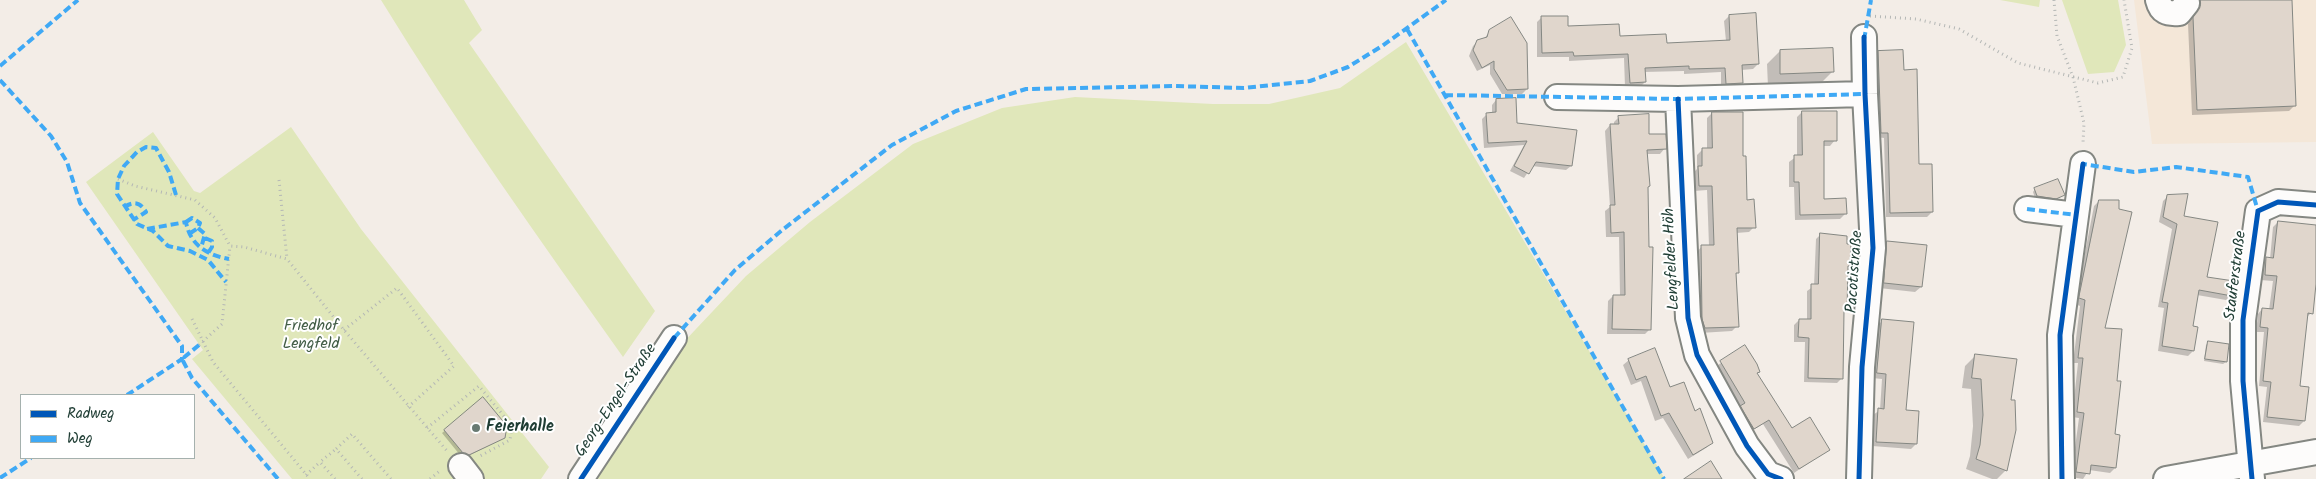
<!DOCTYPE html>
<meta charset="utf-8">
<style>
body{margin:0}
#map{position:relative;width:2316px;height:479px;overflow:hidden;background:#f3ede7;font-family:Kalam,sans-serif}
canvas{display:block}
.legend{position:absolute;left:20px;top:394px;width:175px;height:65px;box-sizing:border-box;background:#fff;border:1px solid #a5b1ae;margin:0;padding:6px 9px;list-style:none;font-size:15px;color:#1f3d34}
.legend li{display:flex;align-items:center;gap:10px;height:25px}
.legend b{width:25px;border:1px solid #a5b1ae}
</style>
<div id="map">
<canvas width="2316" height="479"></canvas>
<ul class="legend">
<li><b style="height:6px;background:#0057b8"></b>Radweg</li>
<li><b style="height:6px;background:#3fa9f5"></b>Weg</li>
</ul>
</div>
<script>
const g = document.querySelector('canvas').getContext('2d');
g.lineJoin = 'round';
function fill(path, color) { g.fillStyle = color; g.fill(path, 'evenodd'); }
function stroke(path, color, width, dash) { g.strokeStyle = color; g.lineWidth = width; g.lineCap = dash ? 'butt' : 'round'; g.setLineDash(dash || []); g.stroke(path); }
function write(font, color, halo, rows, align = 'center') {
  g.font = font + ' Kalam,sans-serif'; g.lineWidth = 4; g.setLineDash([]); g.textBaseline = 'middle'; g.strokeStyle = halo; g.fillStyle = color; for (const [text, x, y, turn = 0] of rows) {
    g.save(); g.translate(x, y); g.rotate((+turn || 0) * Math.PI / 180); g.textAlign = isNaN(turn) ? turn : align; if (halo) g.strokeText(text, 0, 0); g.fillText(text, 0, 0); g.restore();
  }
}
const built = new Path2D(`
 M2134,0H2316V142L2152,144Z`);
const green = new Path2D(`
 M381,0H464L482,30L469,43L655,311L623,357C540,240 456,123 381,0Z
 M2000,0H2040L2039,7Z
 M2062,0H2118L2126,45L2114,72L2088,74Z
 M1406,42L1665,479H591L679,347L746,276L810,222L913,144L1002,108L1075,97L1213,104H1269L1340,88Z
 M291,127L361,229L549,467L541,479H292L192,359L203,350L86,182L153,132L194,191L200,193Z`);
const shadow = new Path2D(`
 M2193,0H2291L2294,106L2289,111L2192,115L2188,24L2196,11Z
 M1729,16L1758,64L1753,69L1741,70L1742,82L1737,87L1721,88V72L1684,74V71L1644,72L1645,82L1640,87H1625L1624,58L1569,61V57H1537V22L1542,17L1566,27L1666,44L1726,41L1724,21Z
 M1490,31L1527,89L1522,94H1502L1490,74V65L1477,71L1469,56L1473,46L1478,41L1484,39Z
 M1780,51L1832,72L1820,84L1768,87L1767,64Z
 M1879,52L1903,71L1918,165L1932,212L1927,217H1886L1884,138L1876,137L1874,57Z
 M1496,100L1516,124L1571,166L1566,170L1532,166L1524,178L1510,171L1524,145L1484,148L1482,119L1487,114H1492V105Z
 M1802,112L1835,140L1830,146H1822L1823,200L1845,214L1840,219L1795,220L1794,187H1789V162L1797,156V117Z
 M1712,113L1742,158L1746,201L1754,227L1749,232L1736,233L1738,272L1735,275L1737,326L1732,331L1700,333L1697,252L1702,246H1709L1707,190L1694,191V172L1697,169V155L1702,150H1707V118Z
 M1619,117L1665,148L1660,154H1646L1650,329L1645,334H1607L1608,301L1613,296H1620L1619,237H1606L1605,211L1610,207L1605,131L1610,125H1614V122Z
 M2035,189L2063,195L2053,201L2035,198L2033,192Z
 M2168,196L2183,217L2206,278L2231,295L2226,300L2197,295L2191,327L2193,351L2188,356L2158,351L2164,308L2158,307L2172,229L2159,222L2163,201Z
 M2099,201L2104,329L2115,382L2114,435L2119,436L2115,468L2110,473L2089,470L2083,479L2071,477L2079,418L2072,417L2078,363H2073L2080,306L2075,304L2094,206Z
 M2278,222L2316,227V264L2311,313L2306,318L2299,387L2304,421L2299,426L2263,422L2267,387L2259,386L2264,332H2256L2258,314L2262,309L2269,310L2273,281L2260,280L2262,263L2267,258L2270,259L2273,227Z
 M1821,234L1846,246L1849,265L1847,268L1846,310L1843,313L1842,378L1837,383L1804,382L1805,342H1794V325L1799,320L1807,321V291L1814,286L1816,239Z
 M1888,242L1921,287L1915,292L1879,288L1883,247Z
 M1882,321L1905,411L1916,444L1911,449L1872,446L1873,415L1880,410L1882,379L1872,378L1877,326Z
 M2208,343L2228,345L2226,362L2223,364L2204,361L2206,345Z
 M1745,347L1756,374L1791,430L1828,450L1794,473L1763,424L1748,433L1736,412L1740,408L1715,367Z
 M1975,356L2009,401L2006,470L1997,479H1992L1966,469L1970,456L1973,426L1971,389L1962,388L1965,366Z
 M1629,360L1669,389L1694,413L1711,443L1706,448L1688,459L1663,418L1655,421L1641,381L1631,385L1623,365Z
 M483,399L504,438L466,457L460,455L442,433Z`);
const building = new Path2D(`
 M2200,0H2292L2296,106L2197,110L2193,17L2200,6Z
 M1756,13L1759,64L1742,65L1743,83L1726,84L1725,68L1689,69V66L1645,68L1646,82L1630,83L1628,54L1574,56L1573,52L1542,53L1541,16H1568V26L1619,24L1620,36L1666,34L1667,43L1730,40L1729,15Z
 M1511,17L1527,43L1528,89L1507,90L1494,69V61L1482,68L1473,50L1477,40L1487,37L1489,30Z
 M1833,48L1834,72L1780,74V50Z
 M1903,50L1904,70L1917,69L1919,164H1932L1933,212L1890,213L1888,133H1881L1878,51Z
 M1516,98L1517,123L1577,130L1572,166L1536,162L1529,174L1514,166L1527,141L1488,143L1486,113L1496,112V99Z
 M1802,111H1837V141H1824V199L1846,198L1847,214L1800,215L1799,182H1794V155H1802Z
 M1712,112H1743V156H1746L1747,200L1754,199L1756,228H1737L1739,273H1736L1739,327L1705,328L1702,319L1701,245H1714L1712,186H1699L1698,166H1702V148H1712Z
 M1649,114V134H1666L1667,149L1647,150L1650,186L1648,187L1649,247H1653L1651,330L1612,329L1613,295H1625L1624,232L1611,233L1610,205H1615L1610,124H1619L1618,116Z
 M2058,179L2065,195L2056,199L2037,196L2034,188Z
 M2188,194L2184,216L2218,222L2207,277L2234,281L2232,296L2199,290L2193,326L2198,327L2194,351L2162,346L2168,303L2162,302L2177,224L2163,217L2167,195Z
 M2099,200H2119V209L2132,212L2105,328L2122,329L2117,381H2121L2115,434L2120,435L2116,468L2091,465L2090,474L2076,472L2084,413L2077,412L2083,358H2078L2085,300L2079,298Z
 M2278,221L2316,225V284L2313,314L2308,313L2300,386L2309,387L2305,421L2267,417L2271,382L2263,381L2268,328L2260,327L2262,308L2273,309L2277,276L2265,275L2266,257L2273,258Z
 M1820,233L1847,236V244H1851L1850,266H1848L1847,311H1844L1843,379L1808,378L1809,338L1798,337L1799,319H1811V284H1818Z
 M1887,241L1927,245L1922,287L1884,283Z
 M1882,319L1914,322L1906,410L1919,411L1917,444L1876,442L1878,408L1884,409L1886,374L1877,373Z
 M2208,341L2229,344L2227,362L2205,359Z
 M1745,345L1757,364L1760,372L1757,373L1792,428L1810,417L1830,450L1799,469L1769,420L1754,429L1740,406L1745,403L1720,361Z
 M1655,348L1670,387L1684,382L1695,411L1700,408L1713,443L1693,455L1669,413L1661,416L1646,376L1636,380L1628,359Z
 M1975,354L2017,359L2011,400H2015L2016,430L2007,471L1976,459L1980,445L1983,415L1981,379L1972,378Z
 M483,397L507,426L505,438L469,455L463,453L444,430Z
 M1711,461L1722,479H1684Z`);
const path = new Path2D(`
 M2054,0L2057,36L2073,77L2084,123L2083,143
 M1870,16L1916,19L1959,29L2018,63L2098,83L2123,77L2132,48L2124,0
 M118,179L135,186L195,200L215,218L230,246L244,247L287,259L344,330L448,452
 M279,180L287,259
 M192,319L213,362L310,479
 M344,330L397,288L454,366L408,407
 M199,345L222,324L230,246
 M427,428L479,386L512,426L510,440L480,456
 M306,475L320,462
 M335,479L320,462L336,449
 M362,479L336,449L352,434L391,479
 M430,479L441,470`);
const minor = new Path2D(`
 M2158,0C2161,12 2167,14 2179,13L2187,3L2186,0
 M1557,97L1678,99L1865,94
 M1678,99L1688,318L1697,355L1747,446L1768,474L1781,479
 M2027,209L2076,215
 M461,466L471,479
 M581,479L674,338
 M1859,479L1862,367L1873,248L1865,94L1864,37
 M2062,479L2060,335L2083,164
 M2166,479L2316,452
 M2252,479L2243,381V320L2258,211L2278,202L2316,205`);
const quiet = new Path2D(`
 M1407,29L1664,479
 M1864,40L1871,0
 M0,66L78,0
 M0,80L51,136L67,162L80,203L182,346V359L127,395
 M1445,95L1678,99L1865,94
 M2082,168L2083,164L2134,172L2176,167L2248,177L2258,211
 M176,195L169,172L156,148L146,147L137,152L124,166L118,179L117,194L137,224L153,231L168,246L190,251L208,260L226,282
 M124,207C134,201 140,202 146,212L133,220
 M2027,209L2076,215
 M186,222L192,218L200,223L198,228L189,234
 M198,228L205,234L201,248
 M147,229L186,222C190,245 207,255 229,259
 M205,238L212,241V247L208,253
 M674,338L735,270L781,231L892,145L956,111L1026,89L1175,86L1244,88L1310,81L1348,67L1382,46L1446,0
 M199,345L182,359L192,378L278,479
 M0,478L31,458`);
const cycleway = new Path2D(`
 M1678,99L1688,318L1697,355L1747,446L1768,474L1781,479
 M581,479L674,338
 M1859,479L1862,367L1873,248L1865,94L1864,37
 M2062,479L2060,335L2083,164
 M2252,479L2243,381V320L2258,211L2278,202L2316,205`);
const markers = [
 [476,428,5,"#697b73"]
];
const streetNames = [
 ["Lengfelder Höh",1673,259,-93],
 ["Pacotistraße",1856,272,-86],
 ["Stauferstraße",2237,276,-83],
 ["Georg-Engel-Straße",617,401,-56]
];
const parkNames = [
 ["Friedhof",311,327],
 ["Lengfeld",311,345]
];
const poiNames = [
 ["Feierhalle",486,428]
];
fill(built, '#f4e7d8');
fill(green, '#e0e7ba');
fill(shadow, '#0003');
fill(building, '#e0d6cc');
stroke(building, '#848782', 1);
stroke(minor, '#848782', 28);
stroke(path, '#b4b7b5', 3, [1, 4]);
stroke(minor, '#fdfcfb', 24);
stroke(quiet, '#3fa9f5', 4, [8, 4]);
stroke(cycleway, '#0057b8', 5);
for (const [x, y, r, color] of markers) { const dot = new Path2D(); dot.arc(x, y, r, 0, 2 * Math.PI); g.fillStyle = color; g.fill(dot); stroke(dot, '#fff', 2); }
write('16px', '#1f3d34', '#fff', streetNames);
write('16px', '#435e47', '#fff', parkNames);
write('bold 16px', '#1f3d34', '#fff', poiNames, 'left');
</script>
